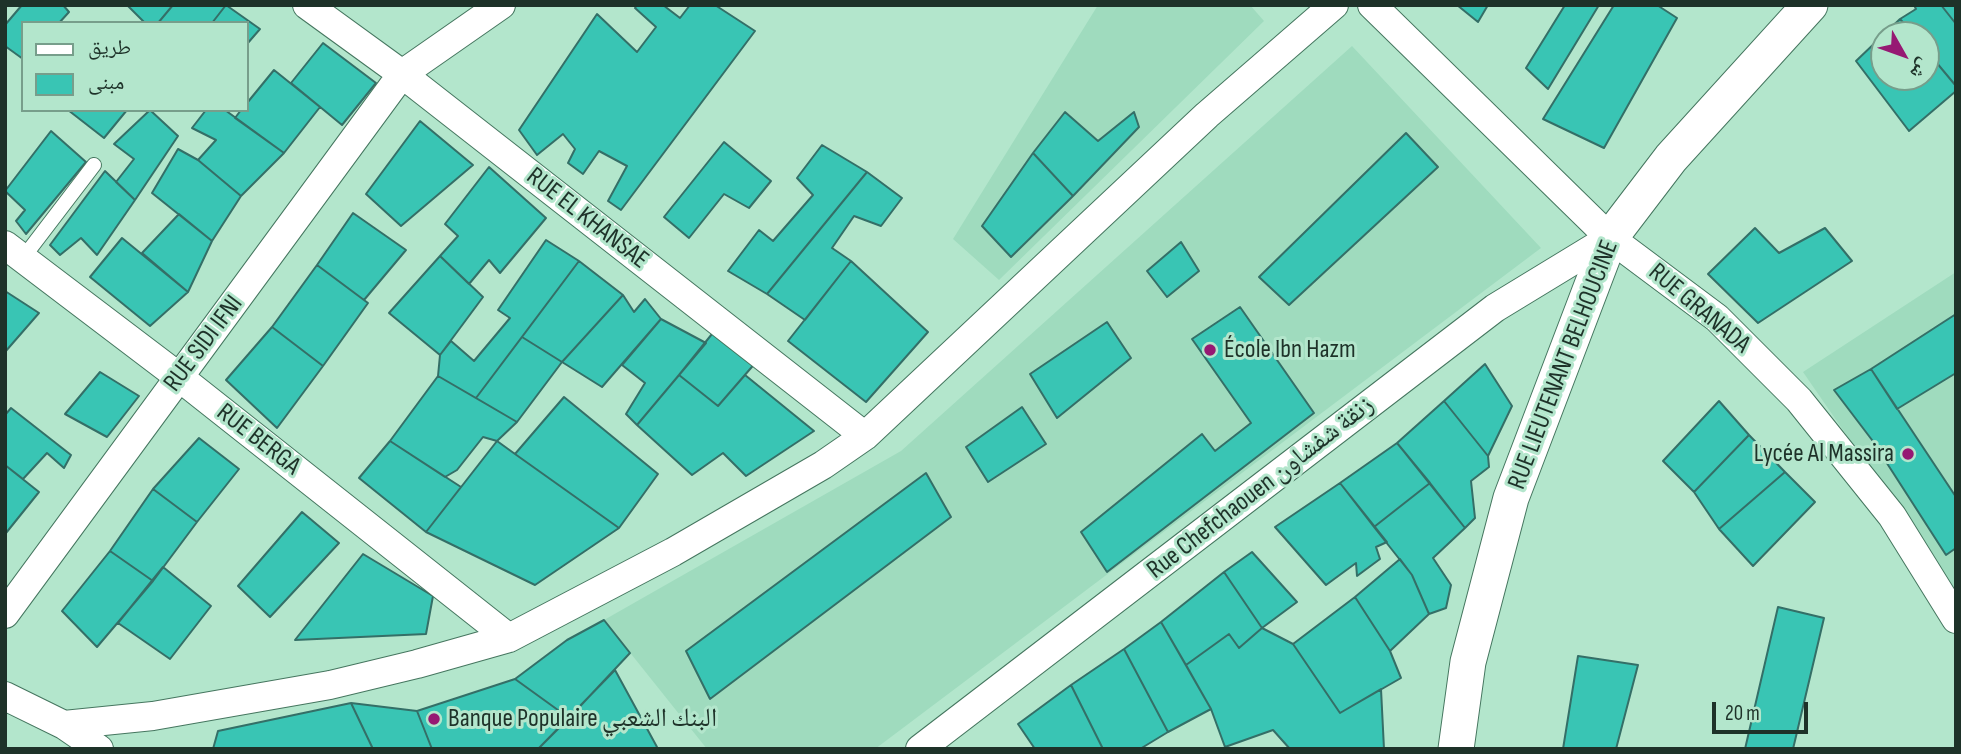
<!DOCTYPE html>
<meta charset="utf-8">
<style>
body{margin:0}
#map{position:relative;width:1961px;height:754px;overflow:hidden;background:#b3e6cc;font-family:"Sofia Sans Condensed","Noto Naskh Arabic",sans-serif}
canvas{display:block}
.frame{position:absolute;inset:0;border:7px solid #1e3229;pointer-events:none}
.legend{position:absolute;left:21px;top:21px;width:228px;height:91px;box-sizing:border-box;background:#b3e6cc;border:2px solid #779e8b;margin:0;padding:9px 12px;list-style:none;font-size:21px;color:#1e3229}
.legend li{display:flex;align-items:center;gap:14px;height:35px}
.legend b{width:35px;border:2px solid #779e8b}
.north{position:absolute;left:1870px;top:21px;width:70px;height:70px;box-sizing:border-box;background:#b3e6cc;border:2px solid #779e8b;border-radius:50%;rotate:130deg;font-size:19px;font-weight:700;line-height:28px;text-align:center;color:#1e3229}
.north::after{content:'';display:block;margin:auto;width:24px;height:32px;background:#961973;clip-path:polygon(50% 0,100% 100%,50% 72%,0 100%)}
.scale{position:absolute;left:1712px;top:702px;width:96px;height:32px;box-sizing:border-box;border:4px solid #1e3229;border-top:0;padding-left:9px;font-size:21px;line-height:24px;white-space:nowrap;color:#1e3229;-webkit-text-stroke:5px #b3e6cc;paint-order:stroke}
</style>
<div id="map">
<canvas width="1961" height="754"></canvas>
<div class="frame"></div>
<ul class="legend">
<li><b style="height:9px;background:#fff"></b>طريق</li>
<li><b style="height:19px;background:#39c5b4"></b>مبنى</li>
</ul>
<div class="north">ش</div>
<div class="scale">20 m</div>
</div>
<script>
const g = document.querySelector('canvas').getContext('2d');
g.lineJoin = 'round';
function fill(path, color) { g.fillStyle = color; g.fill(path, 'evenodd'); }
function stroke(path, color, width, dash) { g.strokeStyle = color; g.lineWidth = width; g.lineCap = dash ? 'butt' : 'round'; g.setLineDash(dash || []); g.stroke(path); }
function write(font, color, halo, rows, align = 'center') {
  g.font = font + ' "Sofia Sans Condensed","Noto Naskh Arabic",sans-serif'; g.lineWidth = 6; g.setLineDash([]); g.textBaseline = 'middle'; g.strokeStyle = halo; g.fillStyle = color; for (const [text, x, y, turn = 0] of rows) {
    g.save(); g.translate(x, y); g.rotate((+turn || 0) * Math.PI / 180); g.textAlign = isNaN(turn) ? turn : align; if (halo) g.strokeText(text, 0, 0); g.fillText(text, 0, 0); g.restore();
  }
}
const built = new Path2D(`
 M1098,5H1250L1264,21L999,280L953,239Z
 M1352,46L1541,248L875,749H707L604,620L901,451Z
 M1956,272V594L1803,372Z`);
const building = new Path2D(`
 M22,5H63L69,12L59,23H23V59L5,46V25Z
 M127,5H173L158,23H145Z
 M173,5H226L212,23H158Z
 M226,5L260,29L247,44V23H212Z
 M637,5H663L680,18L690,5H715L755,31L621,210L608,201L627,166L599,151L583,174L568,163L575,149L563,134L537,155L519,130L597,14L637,52L656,27L635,8Z
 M1457,5H1488L1478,22Z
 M1565,5H1599L1548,89L1526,68Z
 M1614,5H1657L1677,18L1604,148L1543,119Z
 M1914,5H1941L1956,24V86L1926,50V35H1914L1900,19L1916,9Z
 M1941,5H1956V24Z
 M1900,19L1914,35H1884V77H1926V50L1956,86V91L1909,131L1856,61Z
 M323,43L376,83L342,125L291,83Z
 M274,70L320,107L284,153L235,118L241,110H247V103Z
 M68,110H127L104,138Z
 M150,110L178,136L135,200L116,182L134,159L114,144Z
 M206,110H225L284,153L241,196L198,160L216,140L192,128Z
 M1065,112L1098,141L1134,112L1139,127L1073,196L1033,153Z
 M420,121L473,165L401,226L366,194Z
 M51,131L86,162L26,234L16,221L25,210L5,191Z
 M1406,133L1438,167L1289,305L1259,277Z
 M724,142L771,181L749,208L724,194L689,238L664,217Z
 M822,145L867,172L767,294L728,271L759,230L773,241L813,195L797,178Z
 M178,149L198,160L241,196L212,241L152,193Z
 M1033,153L1073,196L1011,257L982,226Z
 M489,167L546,218L500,273L489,260L469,284L440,256L458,236L445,224Z
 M105,171L135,200L97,255L81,238L60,255L50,245Z
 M867,172L902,198L881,226L854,216L832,248L851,261L805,320L767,294Z
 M353,213L406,250L364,300L317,265Z
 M179,214L212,241L188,292L142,253Z
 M1755,228L1779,253L1825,228L1852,261L1758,323L1708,274Z
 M122,238L188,292L150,326L90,277Z
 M546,240L579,261L476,398L438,376L440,355L451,341L474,361L510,318L498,310Z
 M1181,242L1199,271L1167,297L1147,271Z
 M440,256L483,297L440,355L389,313Z
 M579,261L623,295L562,362L522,337Z
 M851,261L928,332L866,402L788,341Z
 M317,265L368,303L323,366L272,327Z
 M5,291L39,313L5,352Z
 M623,295L634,312L645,299L661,319L602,387L562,362Z
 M1240,307L1314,413L1107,572L1081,532L1202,434L1215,451L1251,423L1192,339Z
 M1956,314V373L1897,409L1871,369Z
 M661,319L706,343L637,425L626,414L645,383L622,365Z
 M1107,322L1131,358L1057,418L1030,374Z
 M272,327L323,366L277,428L226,380Z
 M716,329L757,361L718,406L679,375Z
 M522,337L562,362L517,422L476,398Z
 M1485,364L1512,406L1488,456L1444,401Z
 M1871,369L1956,497V548L1946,555L1872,440L1834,390Z
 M100,372L139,396L107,437L65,414Z
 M679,375L718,406L745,375L814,431L746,476L723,453L692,475L637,425Z
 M438,376L517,422L497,441L483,437L457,470L445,477L390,441Z
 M564,397L658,474L619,528L515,454Z
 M1444,401L1488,456L1489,467L1471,481L1475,518L1465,528L1397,443Z
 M1719,401L1749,435L1694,492L1663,461Z
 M1022,407L1046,444L988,482L966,447Z
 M11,408L71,455L64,468L47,453L23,479L5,465V415Z
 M1749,435L1785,472L1719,529L1694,492Z
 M199,438L239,469L197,522L153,489Z
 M390,441L461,487L426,532L359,478Z
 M497,441L515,454L619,528L535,585L426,532Z
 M1397,443L1430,483L1374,527L1340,483Z
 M5,465L39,492L6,533L5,532Z
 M1785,472L1815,502L1753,566L1719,529Z
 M926,473L951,517L710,699L686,651Z
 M1340,483L1387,542L1376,547L1380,559L1357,576L1356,563L1326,585L1275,527Z
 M1430,483L1465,528L1433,558L1451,585L1446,608L1429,614L1412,575L1374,527Z
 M153,489L197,522L153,581L110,551Z
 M302,512L339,543L270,617L238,586Z
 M110,551L153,581L97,647L62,611Z
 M1252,552L1297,602L1262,628L1224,572Z
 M363,554L433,596L426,634L295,640Z
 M1400,559L1412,575L1429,614L1390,651L1355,597Z
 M163,567L211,606L170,659L118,623Z
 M1224,572L1262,628L1239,648L1229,634L1186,665L1161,622Z
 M1355,597L1390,651L1401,678L1340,713L1293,644Z
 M1778,607L1824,618L1793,749H1745Z
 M604,620L630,653L569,718L515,679L567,640Z
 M1161,622L1211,709L1168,732L1124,649Z
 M1262,628L1293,644L1340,713L1381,689L1384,749H1290L1273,730L1225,747L1211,709L1186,665L1229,634L1239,648Z
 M1124,649L1168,732L1140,749H1103L1071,685Z
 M1578,656L1638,665L1616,749H1563Z
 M615,670L657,747L655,749H538Z
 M515,679L569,718L538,749H432L417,711Z
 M1071,685L1103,749H1035L1018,724Z
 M351,703L417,711L432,749H373Z
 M351,703L373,749H213L218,731Z`);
const service = new Path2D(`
 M23,258L94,165`);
const minor = new Path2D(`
 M307,5L402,74L865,436
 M1372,5L1610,238L1717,318L1799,400L1892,516L1956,619
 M5,245L179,377L509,638
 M5,614L402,74L501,5
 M5,696L64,725L99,749
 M64,725L153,716L330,685L417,664L509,638L673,552L823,465L865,436L1207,115L1334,5
 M920,749L1495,308L1610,238`);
const tertiary = new Path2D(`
 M1456,749L1468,662L1511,498L1610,238L1671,158L1810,5`);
const markers = [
 [1210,350,7,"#961973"],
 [1908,454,7,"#961973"],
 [434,719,7,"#961973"]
];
const streetNames = [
 ["RUE EL KHANSAE",587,219,38],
 ["RUE GRANADA",1699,309,40],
 ["RUE SIDI IFNI",204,344,-53],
 ["RUE LIEUTENANT BELHOUCINE",1564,365,-69],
 ["RUE BERGA",258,440,38],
 ["Rue Chefchaouen زنقة شفشاون",1261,488,-38]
];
const poiNames = [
 ["École Ibn Hazm",1224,350],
 ["Lycée Al Massira",1894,454,"right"],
 ["Banque Populaire البنك الشعبي",448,719]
];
fill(built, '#9fdbbe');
fill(building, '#39c5b4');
stroke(building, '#346f67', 2);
stroke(service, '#45765f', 16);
stroke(minor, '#45765f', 30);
stroke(tertiary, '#45765f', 37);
stroke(service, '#fff', 14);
stroke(minor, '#fff', 28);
stroke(tertiary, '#fff', 35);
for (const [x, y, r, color] of markers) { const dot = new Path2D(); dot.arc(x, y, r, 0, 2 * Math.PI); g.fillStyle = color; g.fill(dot); stroke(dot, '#b3e6cc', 2.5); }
write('26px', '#1e3229', '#b3e6cc', streetNames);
write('26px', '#1e3229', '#b3e6cc', poiNames, 'left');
</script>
